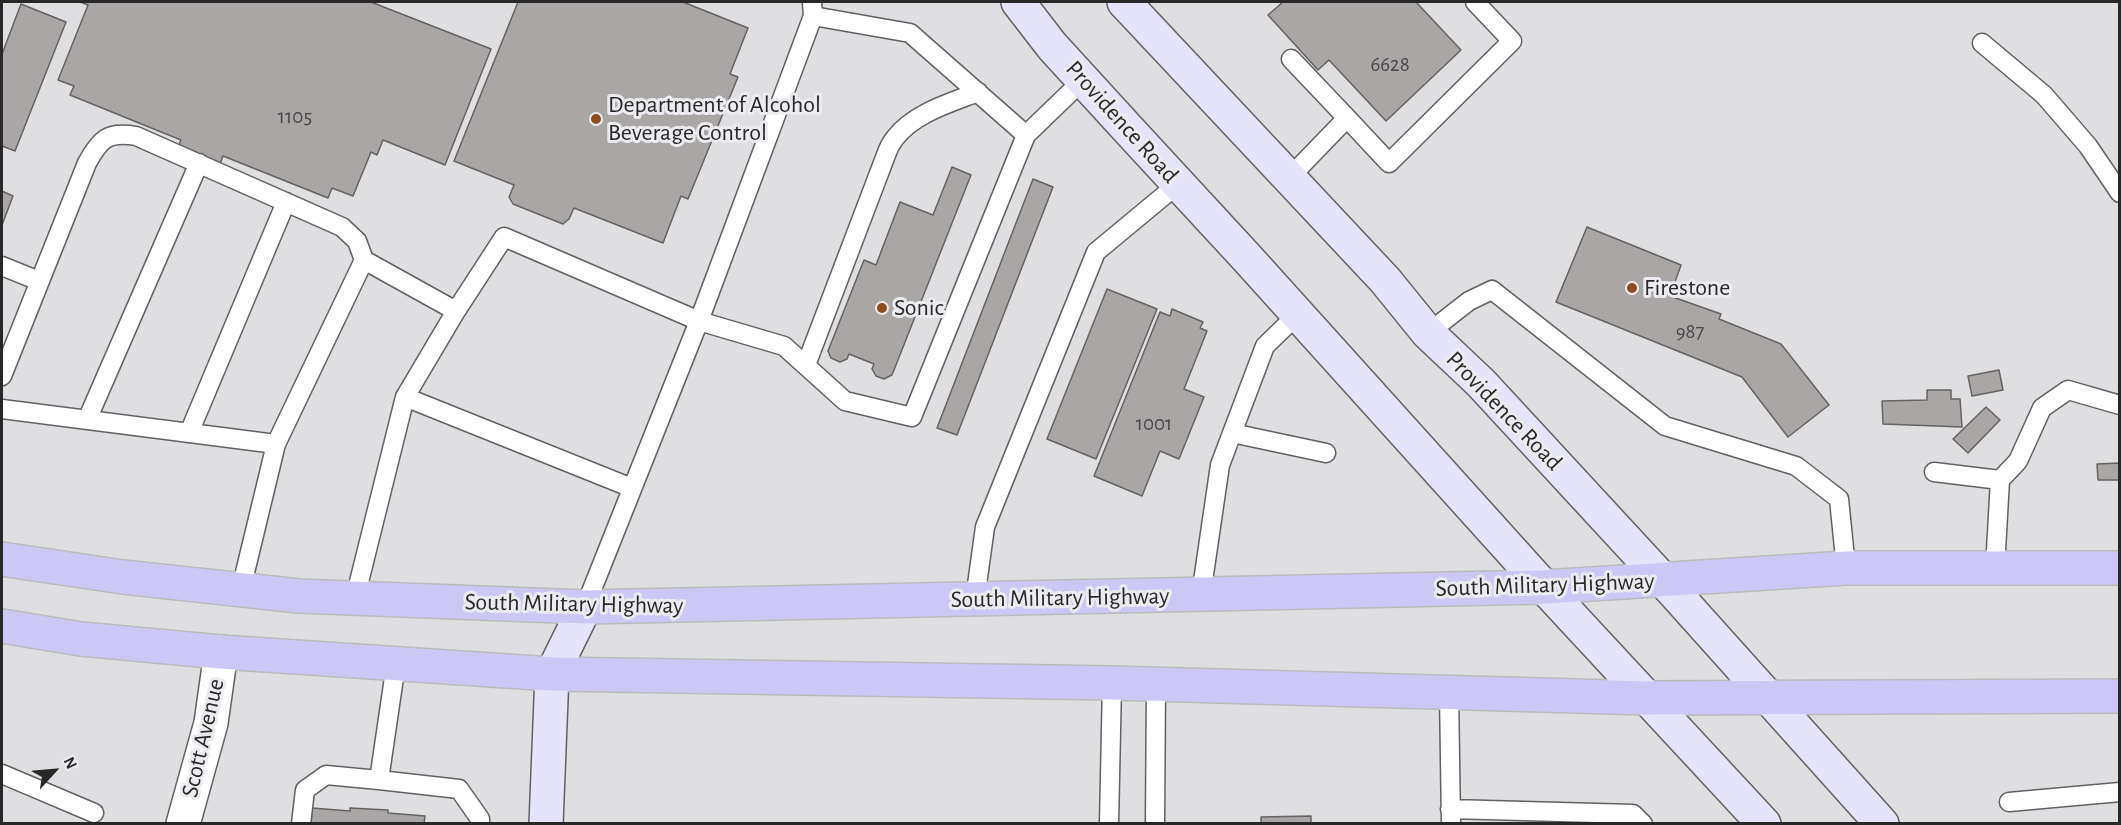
<!DOCTYPE html>
<style>
body{margin:0}
#map{position:relative;width:2121px;height:825px;overflow:hidden;background:#dfdfe2;font-family:"Alegreya Sans",sans-serif}
canvas{display:block}
.frame{position:absolute;inset:0;border:3px solid #282829;pointer-events:none}
.north{position:absolute;left:24px;top:741px;width:60px;height:60px;-webkit-text-stroke:4px #ececf0;paint-order:stroke;rotate:64deg;font-size:16px;font-weight:700;line-height:24px;text-align:center;color:#282829}
.north::after{content:'';display:block;margin:auto;width:21px;height:27px;background:#282829;clip-path:polygon(50% 0,100% 100%,50% 72%,0 100%)}
</style>
<div id="map">
<canvas width="2121" height="825"></canvas>
<div class="frame"></div>
<div class="north">N</div>
</div>
<script>
const g = document.querySelector('canvas').getContext('2d');
g.lineJoin = 'round';
function fill(path, color) { g.fillStyle = color; g.fill(path, 'evenodd'); }
function stroke(path, color, width, dash) { g.strokeStyle = color; g.lineWidth = width; g.lineCap = dash ? 'butt' : 'round'; g.setLineDash(dash || []); g.stroke(path); }
function write(font, color, halo, rows, align = 'center') {
  g.font = font + ' "Alegreya Sans",sans-serif'; g.lineWidth = 6; g.setLineDash([]); g.textBaseline = 'middle'; g.strokeStyle = halo; g.fillStyle = color; for (const [text, x, y, turn = 0] of rows) {
    g.save(); g.translate(x, y); g.rotate((+turn || 0) * Math.PI / 180); g.textAlign = isNaN(turn) ? turn : align; if (halo) g.strokeText(text, 0, 0); g.fillText(text, 0, 0); g.restore();
  }
}
const building = new Path2D(`
 M80,2H371L491,49L445,165L383,140L377,155L371,152L353,196L332,188L328,198L223,156L220,164L178,147L181,140L70,95L74,86L58,80L88,5Z
 M518,2H683L748,28L730,74L738,77L688,199L681,196L663,243L574,208L569,219L563,224L513,204L509,197L514,185L454,161Z
 M1283,2H1416L1461,50L1386,121L1329,60L1318,70L1268,15Z
 M21,4L66,22L15,151L2,146V54Z
 M952,167L971,175L892,375L884,379L876,376L872,369L874,364L849,354L847,359L840,362L831,358L828,351L864,260L876,265L900,202L933,215Z
 M1033,179L1053,187L957,435L937,428Z
 M2,191L13,196L2,225Z
 M1587,227L1681,265L1670,296L1721,314L1719,319L1781,344L1829,405L1788,437L1742,377L1556,302Z
 M1107,289L1157,309L1096,459L1047,439Z
 M1172,309L1203,322L1200,328L1207,331L1184,389L1204,397L1179,459L1160,451L1142,496L1094,476L1160,312L1170,316Z
 M1999,370L2003,390L1972,396L1968,376Z
 M1927,390H1951V399H1960L1962,427L1883,424L1882,401L1927,400Z
 M1986,407L2000,420L1968,453L1953,439Z
 M2120,463V480H2098L2097,464Z
 M312,808L350,811V808L388,810V813L425,816L424,824H311Z
 M1311,816V824H1261V817Z`);
const lane = new Path2D(`
 M813,16L910,33L1026,135
 M1982,43L2044,95L2088,146L2120,193
 M1291,59L1347,118
 M1289,178L1347,118L1389,163L1512,41L1475,2
 M2,266L39,281
 M1428,333L1469,301L1492,290L1665,426L1796,466L1839,499L1846,568
 M806,365L886,155C888,149 891,143 895,138C914,113 950,103 978,92
 M2,376L87,163C100,139 108,131 136,136L342,227L357,241L364,260
 M405,397L632,488
 M2,409L276,444L364,260L456,311
 M87,420L199,163
 M189,433L286,202
 M1232,433L1326,453
 M1934,472L2000,480
 M1995,568L2000,480L2018,461L2042,408L2068,390L2120,405
 M241,589L276,444
 M1201,595L1220,465L1265,346L1298,314
 M355,598L405,397L456,311L504,237L699,321L784,346L845,401L912,417L1026,135L1083,80
 M975,599L985,527L1096,252L1178,184
 M585,607L699,321L813,16L812,2
 M1449,692L1451,824
 M2,774L94,813
 M379,780L459,789L480,819V824
 M2009,802L2120,792
 M1450,809L1633,814L1643,824
 M301,824L305,790L326,775L379,780L396,664
 M1109,824L1112,683
 M1155,824L1156,684`);
const street = new Path2D(`
 M183,824L211,723L221,652`);
const secondary = new Path2D(`
 M1018,2L1052,46L1127,128L1248,259L1544,587L1764,824
 M1124,2L1385,280L1428,333L1481,383L1663,580L1882,824
 M546,824L552,674L585,607`);
const primary = new Path2D(`
 M2,559L123,577L299,596L585,607L1544,587L1846,568H2120
 M2,626L81,639L221,652L552,674L1112,683L1648,698L2120,696`);
const markers = [
 [596,119,6,"#8f4a1e"],
 [1632,288,6,"#8f4a1e"],
 [882,308,6,"#8f4a1e"]
];
const numberNames = [
 ["6628",1390,65],
 ["1105",295,117],
 ["987",1690,332],
 ["1001",1154,424]
];
const poiNames = [
 ["Department of Alcohol",608,105],
 ["Beverage Control",608,133],
 ["Firestone",1644,288],
 ["Sonic",894,308]
];
const streetNames = [
 ["Providence Road",1122,122,48],
 ["Providence Road",1504,411,46],
 ["South Military Highway",1545,585,-2],
 ["South Military Highway",1060,598,-1],
 ["South Military Highway",574,604,1],
 ["Scott Avenue",203,738,-77]
];
fill(building, '#a9a6a5');
stroke(building, '#656361', 1.5);
stroke(lane, '#616164', 21);
stroke(street, '#616164', 36);
stroke(secondary, '#616164', 36);
stroke(primary, '#bababb', 36);
stroke(lane, '#fff', 18);
stroke(street, '#fff', 33);
stroke(secondary, '#e5e4fa', 33);
stroke(primary, '#cbc8f5', 33);
for (const [x, y, r, color] of markers) { const dot = new Path2D(); dot.arc(x, y, r, 0, 2 * Math.PI); g.fillStyle = color; g.fill(dot); stroke(dot, '#ececf0', 2); }
write('21px', '#484848', null, numberNames);
write('24px', '#282829', '#ececf0', poiNames, 'left');
write('24px', '#282829', '#ececf0', streetNames);
</script>
